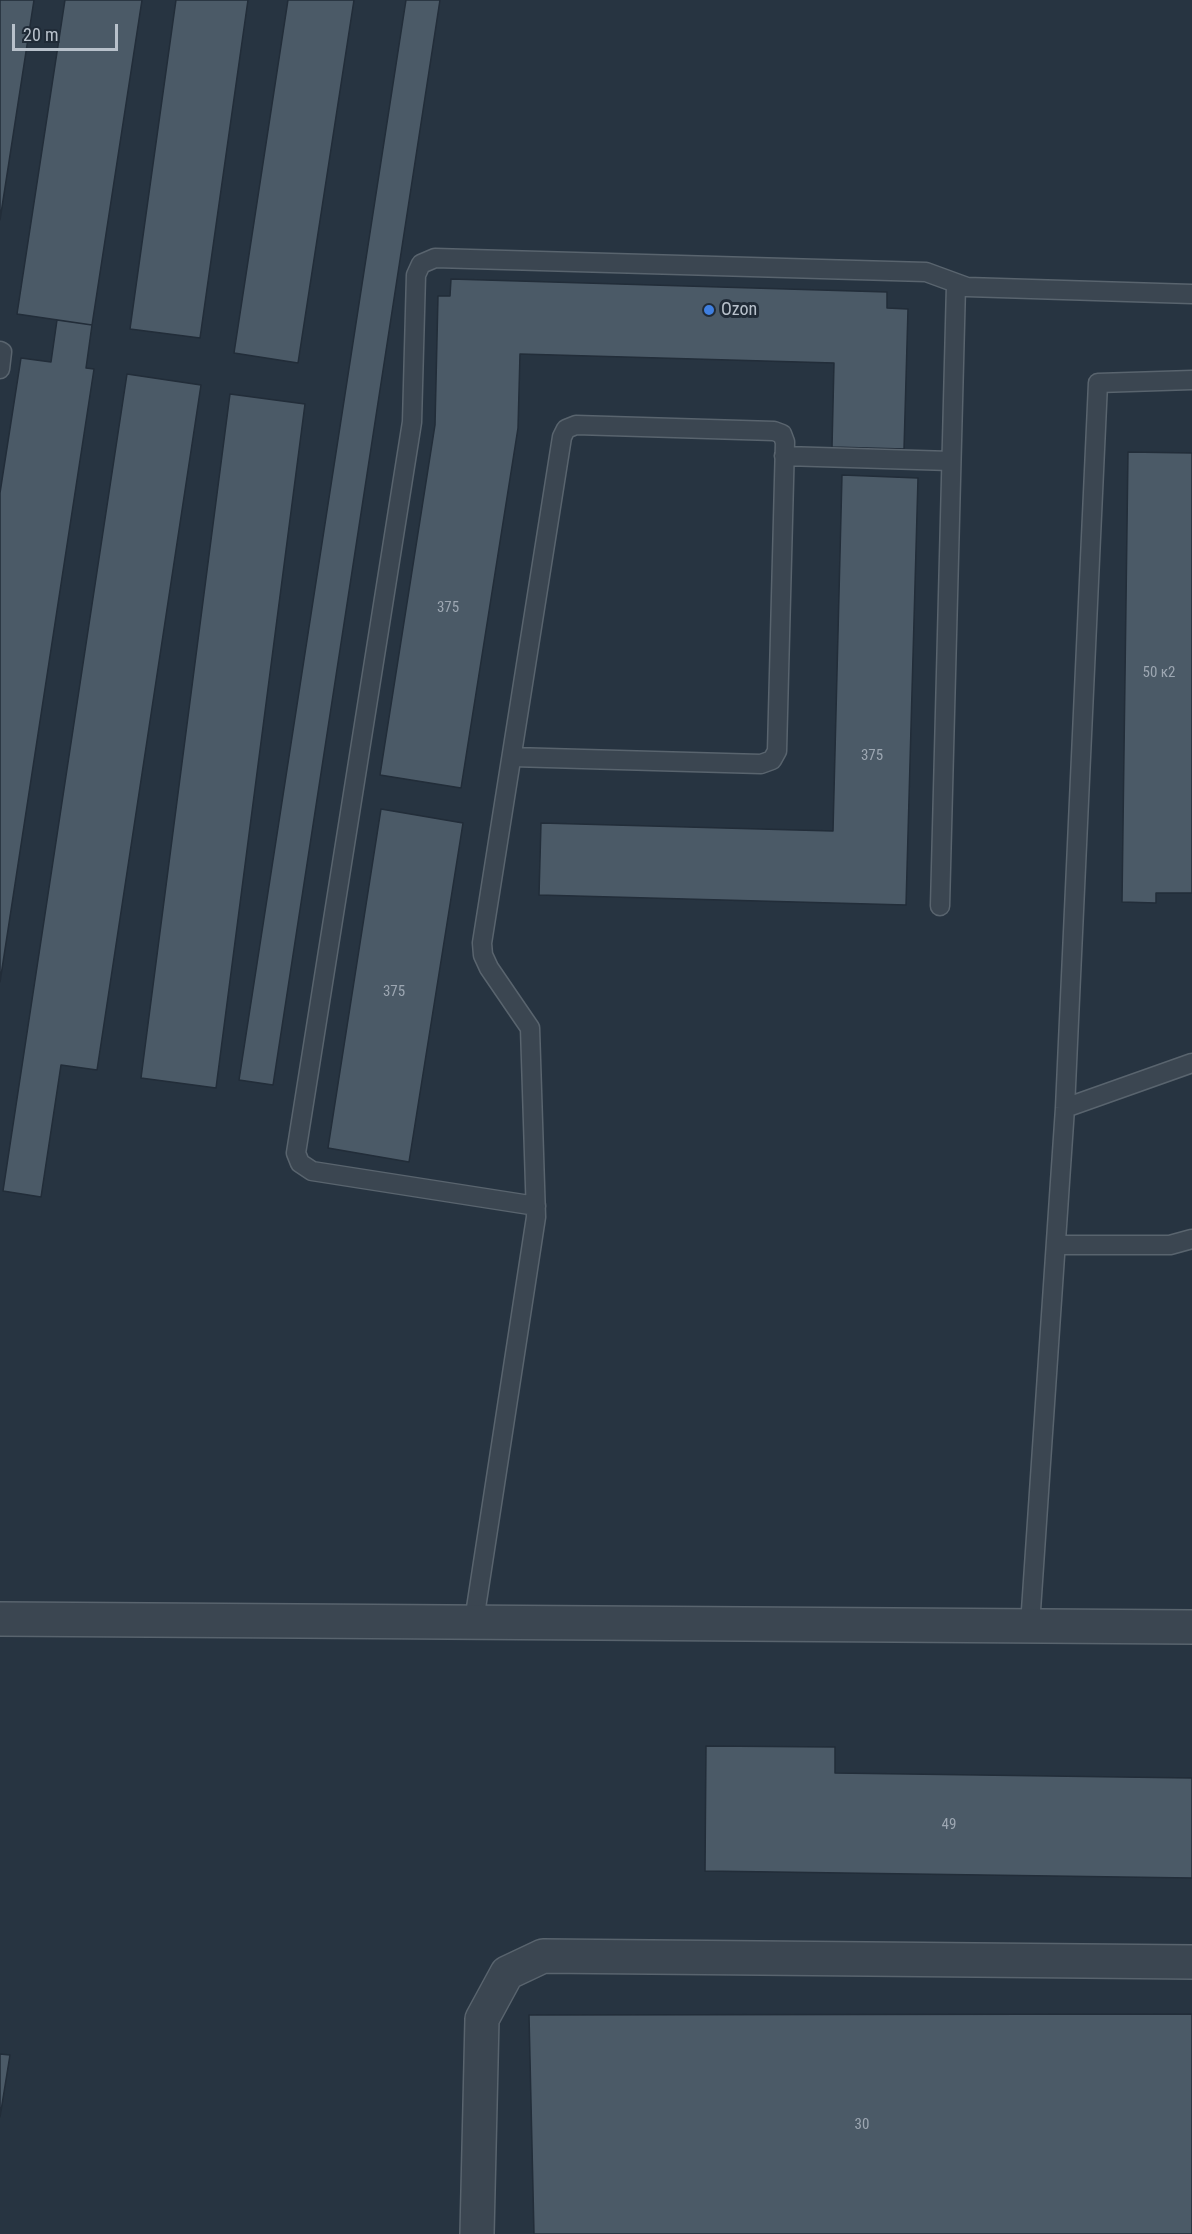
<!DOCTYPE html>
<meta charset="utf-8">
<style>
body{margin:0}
#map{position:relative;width:1192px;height:2234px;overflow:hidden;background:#273441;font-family:"Roboto Condensed",sans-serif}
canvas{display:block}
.scale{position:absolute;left:12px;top:24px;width:106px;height:27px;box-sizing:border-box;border:3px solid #b8c1cb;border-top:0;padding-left:8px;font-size:18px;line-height:21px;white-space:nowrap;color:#b8c1cb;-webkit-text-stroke:4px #202b37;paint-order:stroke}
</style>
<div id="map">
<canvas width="1192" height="2234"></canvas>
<div class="scale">20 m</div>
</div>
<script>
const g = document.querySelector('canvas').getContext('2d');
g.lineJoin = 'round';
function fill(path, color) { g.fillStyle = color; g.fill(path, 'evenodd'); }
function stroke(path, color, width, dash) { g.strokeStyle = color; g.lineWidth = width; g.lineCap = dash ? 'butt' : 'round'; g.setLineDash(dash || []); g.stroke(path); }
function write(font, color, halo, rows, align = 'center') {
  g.font = font + ' "Roboto Condensed",sans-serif'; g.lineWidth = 6; g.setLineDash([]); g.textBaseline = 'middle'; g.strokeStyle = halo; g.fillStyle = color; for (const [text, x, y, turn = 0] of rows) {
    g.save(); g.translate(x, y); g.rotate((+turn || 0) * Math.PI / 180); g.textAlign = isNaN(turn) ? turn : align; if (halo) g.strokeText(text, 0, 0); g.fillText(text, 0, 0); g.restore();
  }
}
const building = new Path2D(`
 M0,0H34L0,220Z
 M65,0H142L92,325L17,314Z
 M176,0H248L200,338L130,329Z
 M288,0H354L298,363L234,353Z
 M406,0H440L273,1085L239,1080Z
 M451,279L887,292V308L908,309L904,449L832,447L834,363L520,354L518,428L461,788L380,775L435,425L438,296H450Z
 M57,320L92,325L86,368L94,369L0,982V493L21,358L51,362Z
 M127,374L201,385L97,1070L61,1065L41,1197L3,1191Z
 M230,394L305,404L216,1088L141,1078Z
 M1128,452L1192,453V893H1156V903L1122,902Z
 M842,475L918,478L906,905L539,895L541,823L833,831Z
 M381,809L463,823L409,1162L328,1148Z
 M706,1746L835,1747V1773L1192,1778V1878L705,1871Z
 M1192,2014V2234H534L529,2015Z
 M0,2054L10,2055L0,2117Z`);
const service = new Path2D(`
 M0,351L2,352L0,369
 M784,456L951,461
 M940,906L956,285
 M1065,1108L1192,1063
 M536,1206L312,1171L300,1163L296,1153L412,422L416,275L421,264L435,258L926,272L967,287L1192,294
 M1057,1245H1170L1192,1239
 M474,1621L536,1217L530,1028L489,968L483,955L482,943L562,437L566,429L576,425L774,431L782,434L785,442L777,751L772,760L761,764L512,757
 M1030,1625L1065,1108L1098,383L1192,380`);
const minor = new Path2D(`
 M0,1619L1192,1627
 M477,2234L482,2019L507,1973L543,1956L1192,1962`);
const markers = [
 [709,310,6,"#3f7fe0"]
];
const numberNames = [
 ["375",448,608],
 ["50 к2",1159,673],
 ["375",872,756],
 ["375",394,992],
 ["49",949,1825],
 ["30",862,2125]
];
const poiNames = [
 ["Ozon",721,310]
];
fill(building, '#4b5a67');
stroke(building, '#222d39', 1.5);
stroke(service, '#59646e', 21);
stroke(minor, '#59646e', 36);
stroke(service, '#3b4651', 18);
stroke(minor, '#3b4651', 33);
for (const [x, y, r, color] of markers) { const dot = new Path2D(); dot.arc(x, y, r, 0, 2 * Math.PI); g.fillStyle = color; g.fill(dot); stroke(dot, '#202b37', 2); }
write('15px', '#9da7b2', null, numberNames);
write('18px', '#b8c1cb', '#202b37', poiNames, 'left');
</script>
